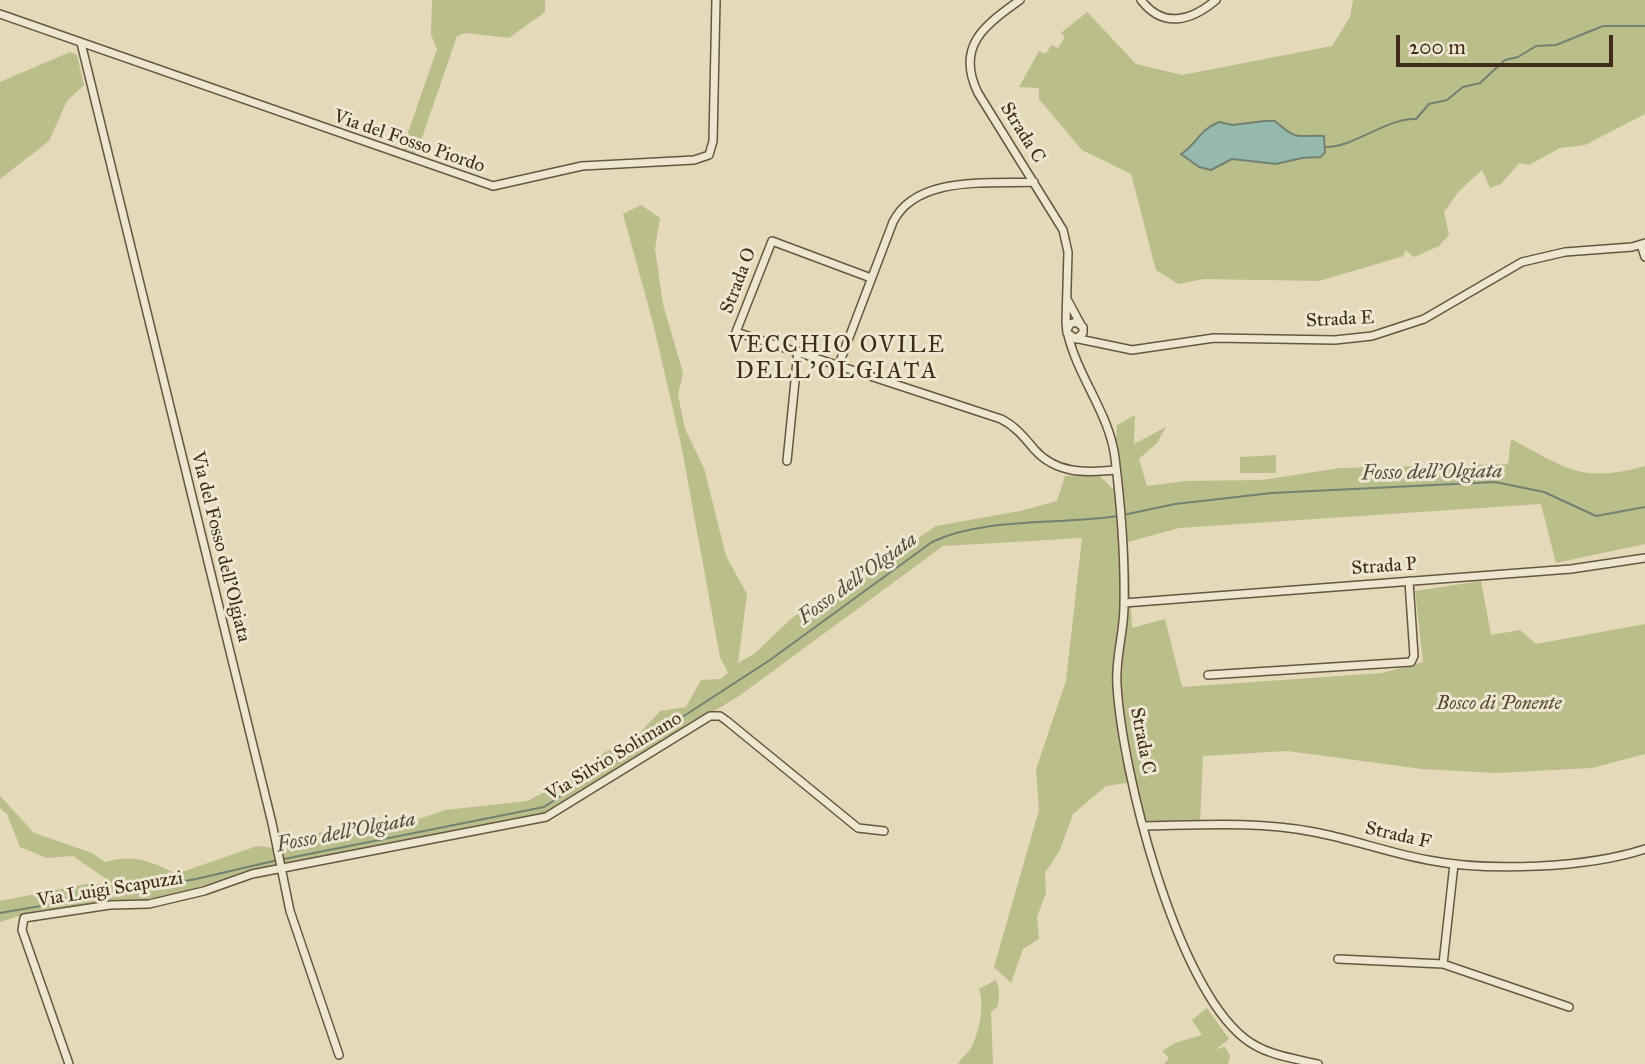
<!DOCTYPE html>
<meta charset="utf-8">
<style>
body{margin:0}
#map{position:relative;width:1645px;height:1064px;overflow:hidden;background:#e4d9b8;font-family:"IM FELL Great Primer",serif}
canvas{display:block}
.scale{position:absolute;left:1396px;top:35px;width:217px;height:32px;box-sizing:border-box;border:4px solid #3f2b18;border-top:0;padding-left:9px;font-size:21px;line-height:24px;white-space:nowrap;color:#3f2b18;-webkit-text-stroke:5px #ede6d1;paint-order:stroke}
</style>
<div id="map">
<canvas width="1645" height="1064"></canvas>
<div class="scale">200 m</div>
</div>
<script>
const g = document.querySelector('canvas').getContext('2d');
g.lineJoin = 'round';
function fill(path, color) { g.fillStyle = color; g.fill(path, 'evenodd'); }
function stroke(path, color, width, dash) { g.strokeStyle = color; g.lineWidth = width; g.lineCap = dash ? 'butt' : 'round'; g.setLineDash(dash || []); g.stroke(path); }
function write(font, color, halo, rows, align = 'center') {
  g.font = font + ' "IM FELL Great Primer",serif'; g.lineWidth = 6; g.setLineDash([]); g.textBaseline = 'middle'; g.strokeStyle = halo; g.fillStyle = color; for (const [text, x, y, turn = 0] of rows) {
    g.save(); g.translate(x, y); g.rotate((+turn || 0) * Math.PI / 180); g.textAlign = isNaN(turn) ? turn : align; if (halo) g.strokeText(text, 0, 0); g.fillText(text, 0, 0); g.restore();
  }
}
const green = new Path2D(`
 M432,0H545V12L509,38L466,33L457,36L416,155L402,150L437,49L431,35Z
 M1353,0H1645V114L1585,145L1560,148L1529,165L1519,163L1501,184L1490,188L1482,170L1459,191L1444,212L1449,235L1439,246L1414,257L1405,250L1404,256L1319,281L1204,279L1178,284L1156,270L1131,174L1082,150L1039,99V88L1019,87L1039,51L1046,54L1051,45L1058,48L1065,37L1061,33L1087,12L1136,64L1182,75L1332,46L1350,17Z
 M70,52L77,55L84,85L67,101L49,141L0,179V82Z
 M641,205L660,218L655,249L663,304L683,373L678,395L685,429L704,468L726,556L747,594L738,663L754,654L793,617L834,595L936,526L1020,511L1057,501L1065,476H1100L1113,489L1117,425L1135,415L1134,444L1166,427L1157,443L1139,459L1147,486L1186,481L1262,480L1340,468L1508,464L1511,439C1566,468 1581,484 1645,466V544L1556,563L1541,504L1179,528L1128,542L1132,628L1165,619L1182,687L1382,673L1423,662L1415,591L1481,581L1491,635L1520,630L1536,644L1645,624V754L1592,768L1498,773L1422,769L1287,751L1203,756L1200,824L1144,826L1133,782L1106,786L1073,814L1060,850L1045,873L1046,893L1037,917L1039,939L1023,949L1011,983L994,967L1039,810L1036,769L1066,681L1082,538L943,546L739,696L545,813L284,866L245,871L176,895L19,916L0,922V901L87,884L115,885L73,856L47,858L20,847L7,814L0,808V796L34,833L92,853L105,862C134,854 150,861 176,874L257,846L284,849C309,832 344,823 373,835L445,810L527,801L585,771L605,752L634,739L660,711L686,707L701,680L721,679L728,673L720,657L681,444L653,323L623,214Z
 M1276,455V473H1240V457Z
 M996,980L999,989L998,1006L991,1012L993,1064H958C961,1058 965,1056 969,1051C979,1036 985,1005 979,989Z
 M1207,1008L1229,1039L1216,1049L1225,1047L1230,1056L1228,1064H1164L1169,1058L1162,1051L1175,1043L1202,1035L1192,1020Z`);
const water = new Path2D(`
 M1265,121H1275C1300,143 1296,134 1324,136L1325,152L1321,157L1302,158L1276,164L1232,159L1211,170L1199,167L1181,154C1198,143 1198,131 1219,122L1232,125Z`);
const stream = new Path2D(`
 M1326,147C1355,147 1386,118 1416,119L1429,104L1447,100L1463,87L1480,83L1505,60L1518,57L1536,46L1556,45L1603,26H1645
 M1123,515L1175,504L1272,493L1495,482L1544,492L1596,516L1645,507
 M284,859L544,807L770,660L932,542C985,517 1058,525 1118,516
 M0,913L196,879L278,860`);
const minor = new Path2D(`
 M1020,0C985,25 955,46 978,93L1063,230L1068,252L1066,322L1067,333L1076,339L1083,333V327L1076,322L1070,324L1067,330
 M1141,0C1163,29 1191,21 1216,0
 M0,14L493,186L582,166L694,160L709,155L713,141L716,0
 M81,43L272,823L290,911L339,1055
 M1641,245L1645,257
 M871,278L772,241L736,332L1001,419C1015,426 1024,437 1034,449C1056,474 1085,473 1116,470
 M1067,299L1081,325
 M1068,335C1078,377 1110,415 1115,458C1121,506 1125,558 1124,606C1124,633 1115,658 1117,685C1122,772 1175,983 1244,1038C1265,1055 1292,1058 1318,1064
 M1079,339L1132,350L1214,338L1335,340L1372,336L1424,319L1522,262L1565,252L1632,247L1645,243
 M839,364L893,222C916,175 989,184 1034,182
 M787,461L798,351
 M1124,603L1571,569L1645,558
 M1208,675L1411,662L1414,656L1409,581
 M1144,826C1200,825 1258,821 1314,832C1352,839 1389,853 1428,860C1488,872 1587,868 1645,849
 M1338,959L1443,964L1569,1007
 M1443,964L1454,864
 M69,1064L22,930L24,918L110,905L149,904L204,891L252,874L546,817L710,716H720L727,721L858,828L884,831`);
const streetNames = [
 ["Strada C",1022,133,58],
 ["Via del Fosso Piordo",409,142,19],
 ["Strada O",739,281,-69],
 ["Strada E",1340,320,-3],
 ["Via del Fosso dell'Olgiata",220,547,76],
 ["Strada P",1384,567,-4],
 ["Strada C",1142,741,79],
 ["Via Silvio Solimano",614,757,-31],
 ["Strada F",1398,836,13],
 ["Via Luigi Scapuzzi",110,890,-9]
];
const parkNames = [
 ["Bosco di Ponente",1499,704]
];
const waterNames = [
 ["Fosso dell’Olgiata",1432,473,-1],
 ["Fosso dell’Olgiata",858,579,-36],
 ["Fosso dell’Olgiata",346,833,-11]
];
const quarterNames = [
 ["VECCHIO OVILE",837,346],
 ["DELL'OLGIATA",837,372]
];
fill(green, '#b9be8b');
fill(water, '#95baad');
stroke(water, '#738171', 2);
stroke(stream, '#738171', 2);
stroke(minor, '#685640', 10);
stroke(minor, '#ede6d1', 7);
write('19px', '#3f2b18', '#ede6d1', streetNames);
write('italic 19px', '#57482f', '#ede6d1', parkNames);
write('italic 21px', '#544f3d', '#ede6d1', waterNames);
g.letterSpacing = '2px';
write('23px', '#3f2b18', '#ede6d1', quarterNames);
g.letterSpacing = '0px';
</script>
